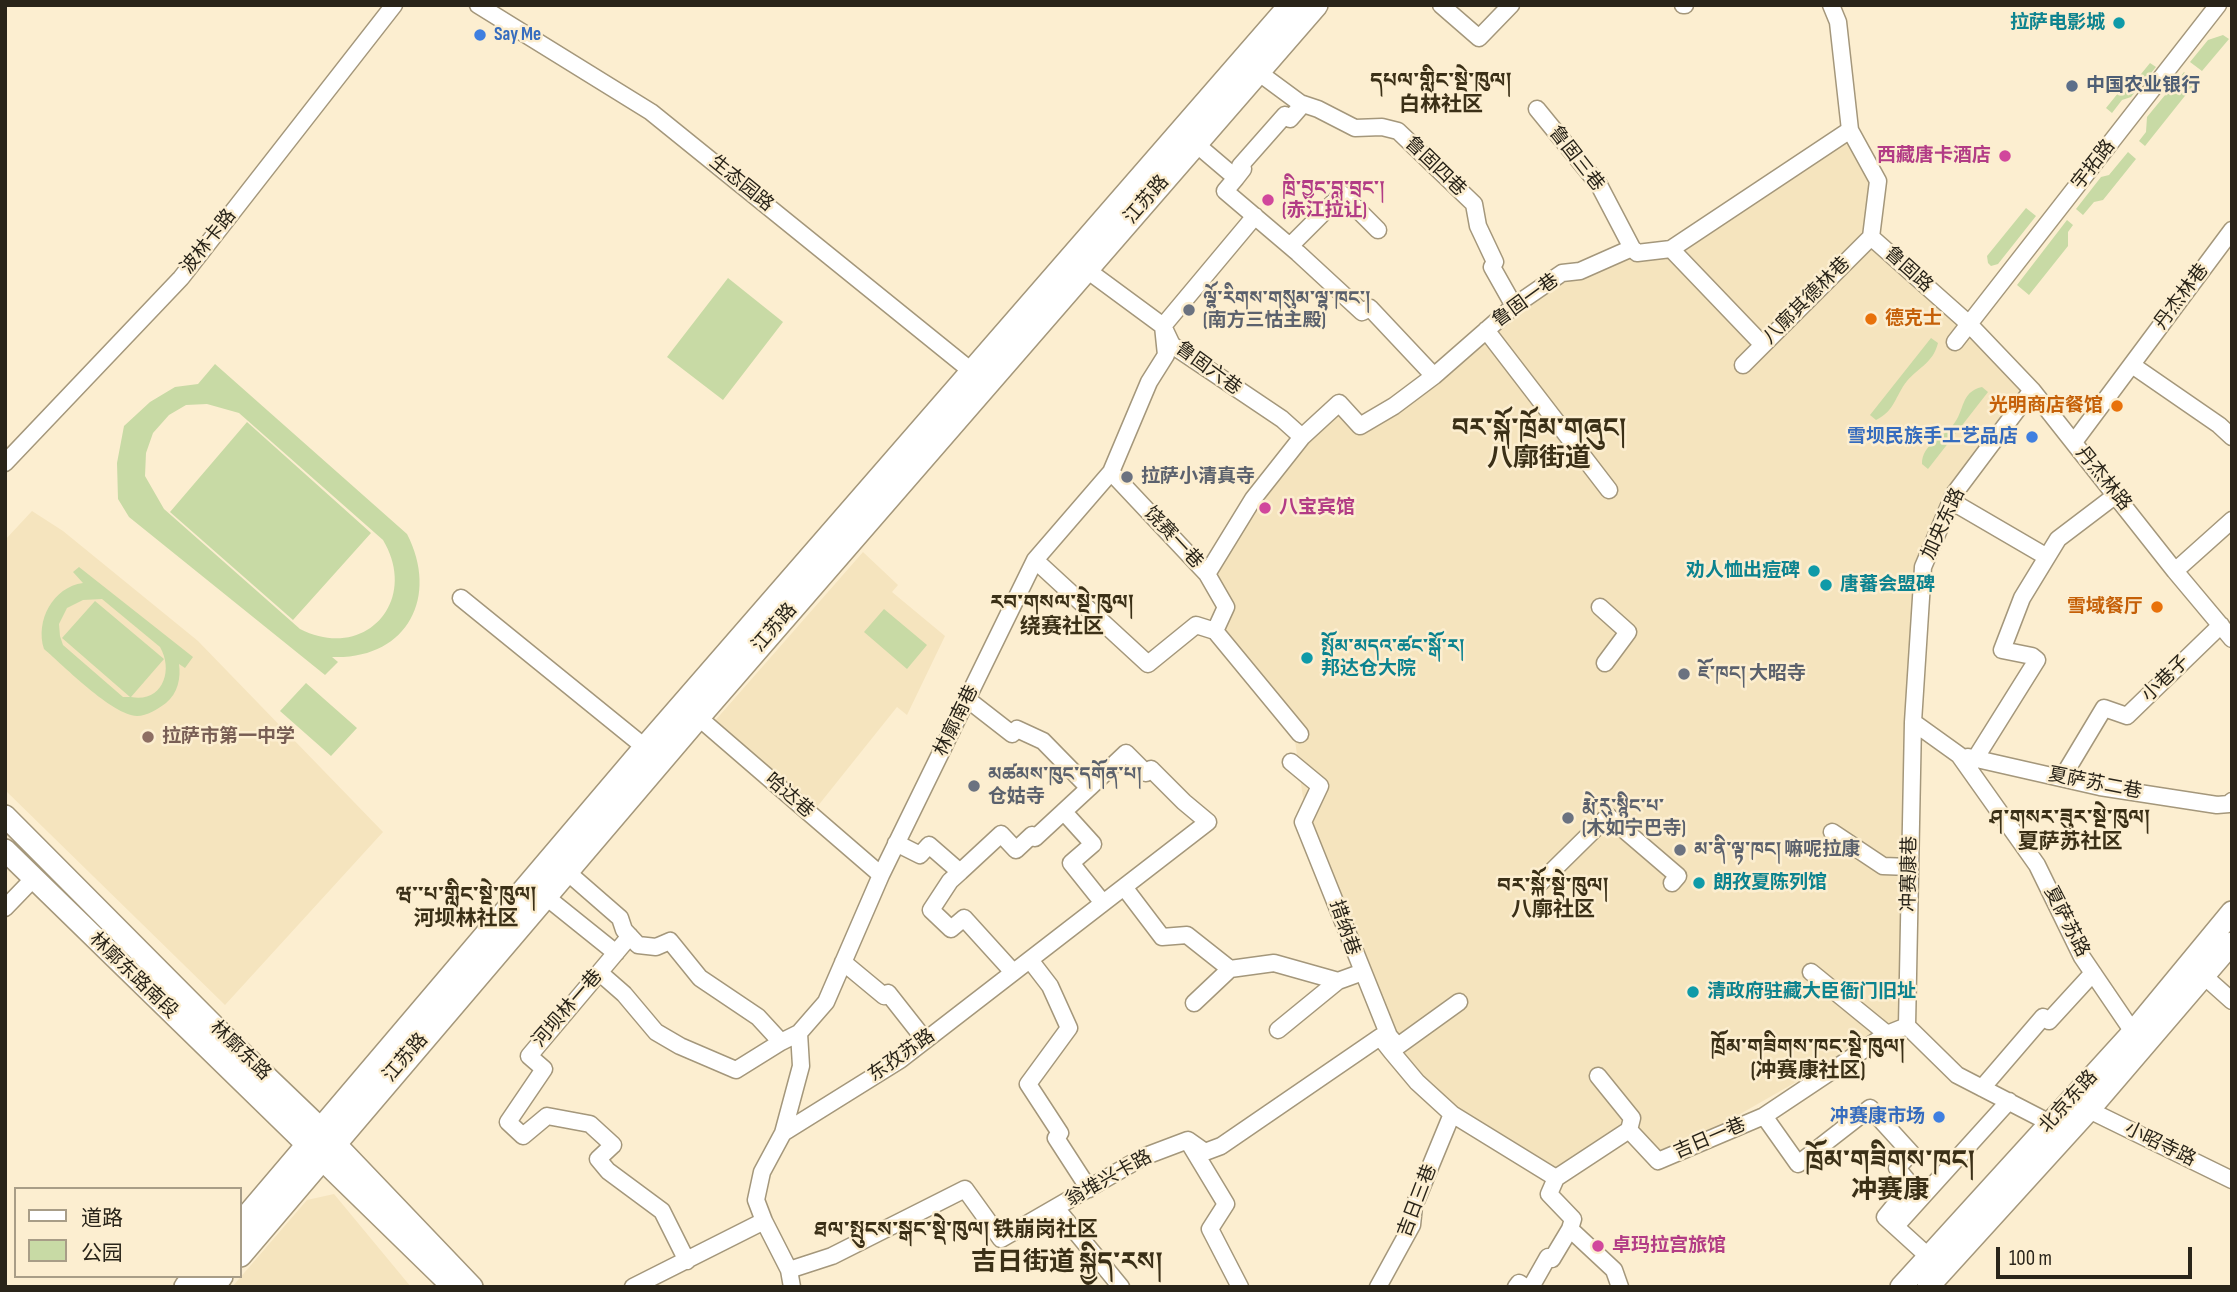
<!DOCTYPE html>
<meta charset="utf-8">
<style>
body{margin:0}
#map{position:relative;width:2237px;height:1292px;overflow:hidden;background:#fceed0;font-family:"Sofia Sans Condensed","Noto Sans SC",sans-serif}
canvas{display:block}
.frame{position:absolute;inset:0;border:7px solid #292419;pointer-events:none}
.legend{position:absolute;left:14px;top:1187px;width:228px;height:91px;box-sizing:border-box;background:#fceed0;border:2px solid #a89d87;margin:0;padding:9px 12px;list-style:none;font-size:21px;color:#292419}
.legend li{display:flex;align-items:center;gap:14px;height:35px}
.legend b{width:35px;border:2px solid #a89d87}
.scale{position:absolute;left:1996px;top:1247px;width:196px;height:32px;box-sizing:border-box;border:4px solid #292419;border-top:0;padding-left:9px;font-size:21px;line-height:24px;white-space:nowrap;color:#292419;-webkit-text-stroke:5px #fceed0;paint-order:stroke}
</style>
<div id="map">
<canvas width="2237" height="1292"></canvas>
<div class="frame"></div>
<ul class="legend">
<li><b style="height:9px;background:#fff"></b>道路</li>
<li><b style="height:19px;background:#c8daa5"></b>公园</li>
</ul>
<div class="scale">100 m</div>
</div>
<script>
const g = document.querySelector('canvas').getContext('2d');
g.lineJoin = 'round';
function fill(path, color) { g.fillStyle = color; g.fill(path, 'evenodd'); }
function stroke(path, color, width, dash) { g.strokeStyle = color; g.lineWidth = width; g.lineCap = dash ? 'butt' : 'round'; g.setLineDash(dash || []); g.stroke(path); }
function write(font, color, halo, rows, align = 'center') {
  g.font = font + ' "Sofia Sans Condensed","Noto Sans SC","Noto Serif Tibetan",sans-serif'; g.lineWidth = 5; g.setLineDash([]); g.textBaseline = 'middle'; g.strokeStyle = halo; g.fillStyle = color; for (const [text, x, y, turn = 0] of rows) {
    g.save(); g.translate(x, y); g.rotate((+turn || 0) * Math.PI / 180); g.textAlign = isNaN(turn) ? turn : align; if (halo) g.strokeText(text, 0, 0); g.fillText(text, 0, 0); g.restore();
  }
}
const built = new Path2D(`
 M1850,130L1877,190L1871,237L2032,390L1954,494L1929,554L1901,1022L1658,1161L1629,1130L1556,1178L1452,1114L1380,1037L1307,827L1293,726L1215,631L1226,607L1207,574L1290,453L1339,403L1360,426L1529,296L1632,248L1671,249Z
 M32,511L63,531L198,641L383,832L225,1005L5,790V540Z
 M863,552L898,585L892,592L945,636L907,715L897,707L813,812L713,723Z
 M334,1194L411,1287H232L307,1200Z`);
const green = new Path2D(`
 M2223,35L2229,39L2202,71L2190,62L2208,40Z
 M2150,63L2156,67L2131,97L2122,100L2112,113L2106,108L2127,82L2137,79Z
 M2184,72L2196,82L2145,146L2139,141L2146,132L2147,117Z
 M2128,152L2136,159L2103,200L2094,202L2083,215L2076,209L2101,177L2109,175Z
 M2026,208L2036,216L1998,264L1991,266L1988,263L1987,256Z
 M2067,220L2073,225L2068,232V246L2029,295L2017,285Z
 M728,278L783,322L723,400L667,357Z
 M1931,338L1938,343C1933,363 1919,367 1907,381C1895,396 1895,411 1876,420L1870,415Z
 M215,364L407,534C440,598 406,660 332,657L338,662L325,675L129,517L118,499L117,463L124,426L150,402L175,387L198,384ZM207,404L239,413L383,540C420,602 364,662 300,629L164,509L145,476L146,453L153,433L169,415L186,405Z
 M1982,387L1988,392L1928,469L1922,464C1922,444 1942,439 1953,425C1965,411 1960,392 1982,387Z
 M247,422L371,533L293,620L170,512Z
 M79,567L193,657L185,668L179,664C181,678 178,693 166,703C158,709 147,716 137,716C112,715 64,666 44,649C35,621 53,587 83,583L73,572ZM102,599L160,647C174,671 162,703 131,697L164,659L95,601L62,638L130,697H123L63,645L60,636L59,624L67,608L83,600Z
 M884,609L927,645L907,669L864,632Z
 M306,683L357,728L331,756L280,711Z`);
const minor = new Path2D(`
 M478,5L651,112L980,378
 M1441,5L1479,38L1511,5
 M1683,5H1685
 M1831,5L1838,22L1850,130L1878,181L1871,237
 M1258,72L1300,103L1318,109L1355,128L1382,127L1398,131L1474,204L1478,226L1495,262L1492,267L1514,306
 M1537,109L1599,185L1632,248
 M1196,144L1236,178L1225,191L1298,253L1362,312L1370,308L1434,376
 M1236,178L1243,169L1240,166L1285,115L1290,119L1303,104
 M1871,237L1969,324L2032,390L2175,571L2232,639
 M1290,246L1342,194L1378,230
 M1671,249L1763,345
 M1087,270L1163,326L1172,345L1282,419L1302,437
 M1486,330L1609,490
 M1955,342L2218,5
 M1743,365L1871,237
 M2132,365L2219,425L2232,437
 M2074,442L2232,230
 M5,463L181,278L394,5
 M1111,472L1207,574L1226,607L1215,631
 M1951,501L2047,557
 M1035,560L1148,664L1196,625L1215,631
 M2175,571L2232,520
 M1207,574L1253,499L1302,437L1339,403L1360,426L1394,406L1434,376L1514,306L1562,273L1580,271L1632,248L1637,253L1671,249L1850,130
 M461,598L652,753
 M1600,607L1628,632L1605,663
 M1215,631L1300,734
 M698,717L881,875
 M1913,722L1959,755L2037,865L2082,957L2133,1032
 M1968,757L2100,787L2217,805L2229,804L2232,801
 M1975,759L2037,660L2032,656L2002,650L2022,598L2058,539L2116,495
 M1291,762L1320,786L1303,822L1389,1036L1396,1044
 M2062,778L2104,708L2127,716L2221,625
 M1064,812L1093,844L1071,863L1103,903
 M1832,832L1883,866L1910,867
 M896,843L920,855L929,845L960,872L1001,834L1016,850L1032,835L1035,838L1089,788
 M566,871L620,918L624,930L638,945L656,947L670,941L700,978L758,1017L781,1042L799,1033
 M960,872L950,881L931,910L951,929L964,918L1013,972
 M1540,883L1608,816L1678,876L1672,883
 M1124,887L1162,937L1187,935L1230,969L1274,963L1338,981L1360,973
 M545,896L616,953
 M5,908L34,878
 M630,936L529,1056L544,1069L508,1122L523,1136L547,1116L590,1124L613,1145L598,1159L608,1171L662,1211L687,1261
 M1030,960L1050,986L1069,1028L1028,1084L1060,1133L1056,1138L1089,1189
 M843,962L884,996L888,993L925,1040
 M1811,972L1887,1034
 M600,973L624,994L656,1032L680,1046L736,1070L781,1042
 M2204,976L2232,1001
 M1194,1003L1230,969
 M1907,1026L1913,722L1923,567L1954,494L2032,390
 M1907,1026L1957,1075L2050,1123
 M1278,1030L1338,981
 M1391,1051L1417,1082L1452,1114L1556,1178L1629,1130L1658,1161L1764,1116L1887,1034L1907,1026
 M1598,1076L1632,1118L1629,1130
 M1982,1088L2043,1017L2049,1021L2093,973
 M2089,1110L2232,1180
 M1764,1116L1798,1164L1870,1108L1911,1153L1897,1168L1911,1185L1885,1217L1929,1257
 M783,1133L801,1066L799,1033L826,1002L881,875L1035,560L1111,472L1149,382L1166,355L1163,326L1255,216
 M1191,1146L1226,1204L1210,1229L1240,1287
 M1556,1178L1549,1194L1573,1219L1570,1229L1614,1270L1620,1287
 M1056,1208L1121,1287
 M764,1221L789,1270L792,1287
 M1896,1226L2009,1101
 M789,1270L832,1256L965,1189L1001,1239L1143,1157L1188,1140L1205,1152L1221,1146L1380,1037L1391,1051L1459,1002
 M633,1287L764,1221L756,1200L762,1172L783,1133L900,1060L1208,822L1184,802L1151,769L1146,773L1126,753L1089,788L1043,741L1017,729L1012,734L967,699
 M1378,1287L1412,1225L1414,1206L1452,1114
 M1516,1287L1519,1283L1525,1287
 M1531,1287L1548,1257L1552,1259L1570,1229`);
const major = new Path2D(`
 M5,816L227,1039L321,1129L472,1287
 M5,850L447,1281
 M1901,1287L2133,1032L2232,912
 M1928,1287L2089,1110L2232,943`);
const highway = new Path2D(`
 M240,1225L646,747L1291,5
 M240,1255L698,717L1316,5
 M186,1287L195,1276
 M212,1287L221,1276`);
const markers = [
 [2119,23,7,"#0f9aa8"],
 [480,35,7,"#3f7fe0"],
 [2072,86,7,"#5c6f8a"],
 [2005,156,7,"#d1479c"],
 [1268,200,7,"#d1479c"],
 [1189,310,7,"#6b7280"],
 [1871,319,7,"#e8710a"],
 [2117,406,7,"#e8710a"],
 [2032,437,7,"#3f7fe0"],
 [1127,477,7,"#6b7280"],
 [1265,508,7,"#d1479c"],
 [1814,571,7,"#0f9aa8"],
 [1826,585,7,"#0f9aa8"],
 [2157,607,7,"#e8710a"],
 [1307,658,7,"#0f9aa8"],
 [1684,674,7,"#6b7280"],
 [148,737,7,"#8d6e63"],
 [974,786,7,"#6b7280"],
 [1568,818,7,"#6b7280"],
 [1680,850,7,"#6b7280"],
 [1699,883,7,"#0f9aa8"],
 [1693,992,7,"#0f9aa8"],
 [1939,1117,7,"#3f7fe0"],
 [1598,1246,7,"#d1479c"]
];
const cultureNames = [
 ["拉萨电影城",2105,23,"right"],
 ["劝人恤出痘碑",1800,571,"right"],
 ["唐蕃会盟碑",1840,585],
 ["སྤོམ་མདའ་ཚང་སྒོ་ར།",1321,647],
 ["邦达仓大院",1321,669],
 ["朗孜夏陈列馆",1713,883],
 ["清政府驻藏大臣衙门旧址",1707,992]
];
const shopNames = [
 ["Say Me",494,35,"left"],
 ["雪坝民族手工艺品店",2018,437],
 ["冲赛康市场",1925,1117]
];
const serviceNames = [
 ["中国农业银行",2086,86]
];
const hotelNames = [
 ["西藏唐卡酒店",1991,156,"right"],
 ["ཁྲི་བྱང་བླ་བྲང་།",1282,189],
 ["(赤江拉让)",1282,211],
 ["八宝宾馆",1279,508],
 ["卓玛拉宫旅馆",1612,1246]
];
const streetNames = [
 ["鲁固三巷",1576,159,52],
 ["宇拓路",2094,165,-52],
 ["鲁固四巷",1435,167,44],
 ["生态园路",741,184,39],
 ["江苏路",1147,200,-49],
 ["波林卡路",209,242,-52],
 ["鲁固路",1908,270,42],
 ["丹杰林巷",2182,297,-53],
 ["鲁固一巷",1526,301,-36],
 ["八廓其德林巷",1807,301,-45],
 ["鲁固六巷",1208,369,36],
 ["丹杰林路",2103,479,51],
 ["加央东路",1944,524,-65],
 ["饶赛一巷",1173,538,47],
 ["江苏路",775,628,-49],
 ["小巷子",2166,679,-44],
 ["林廓南巷",957,721,-64],
 ["夏萨苏二巷",2095,784,11],
 ["哈达巷",789,796,41],
 ["冲赛康巷",1910,874,-89],
 ["夏萨苏路",2066,922,63],
 ["措纳巷",1344,928,71],
 ["林廓东路南段",133,976,44],
 ["河坝林一巷",568,1009,-49],
 ["林廓东路",240,1051,44],
 ["东孜苏路",902,1056,-35],
 ["江苏路",406,1058,-49],
 ["北京东路",2069,1102,-48],
 ["吉日一巷",1710,1139,-23],
 ["小昭寺路",2160,1145,26],
 ["翁堆兴卡路",1109,1179,-29],
 ["吉日三巷",1418,1201,-69]
];
const worshipNames = [
 ["ལྷོ་རིགས་གསུམ་ལྷ་ཁང་།",1203,299],
 ["(南方三怙主殿)",1203,321],
 ["拉萨小清真寺",1141,477],
 ["ཇོ་ཁང། 大昭寺",1698,674],
 ["མཚམས་ཁུང་དགོན་པ།",988,775],
 ["仓姑寺",988,797],
 ["རྨེ་རུ་སྙིང་པ་",1582,807],
 ["(木如宁巴寺)",1582,829],
 ["མ་ནི་ལྟ་ཁང། 嘛呢拉康",1694,850]
];
const foodNames = [
 ["德克士",1885,319,"left"],
 ["光明商店餐馆",2103,406],
 ["雪域餐厅",2143,607]
];
const educationNames = [
 ["拉萨市第一中学",162,737]
];
const neighbourhoodNames = [
 ["དཔལ་གླིང་སྡེ་ཁུལ།",1441,82],
 ["白林社区",1441,106],
 ["རབ་གསལ་སྡེ་ཁུལ།",1062,604],
 ["绕赛社区",1062,628],
 ["ཤ་གསར་ཟུར་སྡེ་ཁུལ།",2070,819],
 ["夏萨苏社区",2070,843],
 ["བར་སྐོ་སྡེ་ཁུལ།",1553,887],
 ["八廓社区",1553,911],
 ["ཝ་་པ་གླིང་སྡེ་ཁུལ།",466,896],
 ["河坝林社区",466,920],
 ["ཁྲོམ་གཟིགས་ཁང་སྡེ་ཁུལ།",1808,1048],
 ["(冲赛康社区)",1808,1072],
 ["ཐལ་སྤུངས་སྒང་སྡེ་ཁུལ། 铁崩岗社区",956,1231]
];
const districtNames = [
 ["བར་སྐོ་ཁྲོམ་གཞུང།",1539,429],
 ["八廓街道",1539,459],
 ["ཁྲོམ་གཟིགས་ཁང།",1890,1161],
 ["冲赛康",1890,1191],
 ["吉日街道 སྐྱིད་རས།",1067,1263]
];
fill(built, '#f5e4be');
fill(green, '#c8daa5');
stroke(minor, '#a4977b', 19);
stroke(major, '#a4977b', 24);
stroke(highway, '#a4977b', 26);
stroke(minor, '#fff', 16);
stroke(major, '#fff', 21);
stroke(highway, '#fff', 23);
for (const [x, y, r, color] of markers) { const dot = new Path2D(); dot.arc(x, y, r, 0, 2 * Math.PI); g.fillStyle = color; g.fill(dot); stroke(dot, '#fceed0', 2.5); }
write('bold 19px', '#0d838f', '#fceed0', cultureNames, 'left');
write('bold 19px', '#366cbe', '#fceed0', shopNames, 'right');
write('bold 19px', '#4e5e75', '#fceed0', serviceNames, 'left');
write('bold 19px', '#b23c85', '#fceed0', hotelNames, 'left');
write('19px', '#292419', '#fceed0', streetNames);
write('bold 19px', '#5b616d', '#fceed0', worshipNames, 'left');
write('bold 19px', '#c56008', '#fceed0', foodNames, 'right');
write('bold 19px', '#785e54', '#fceed0', educationNames, 'left');
write('bold 21px', '#3b3017', '#fceed0', neighbourhoodNames);
write('bold 26px', '#3b3017', '#fceed0', districtNames);
</script>
